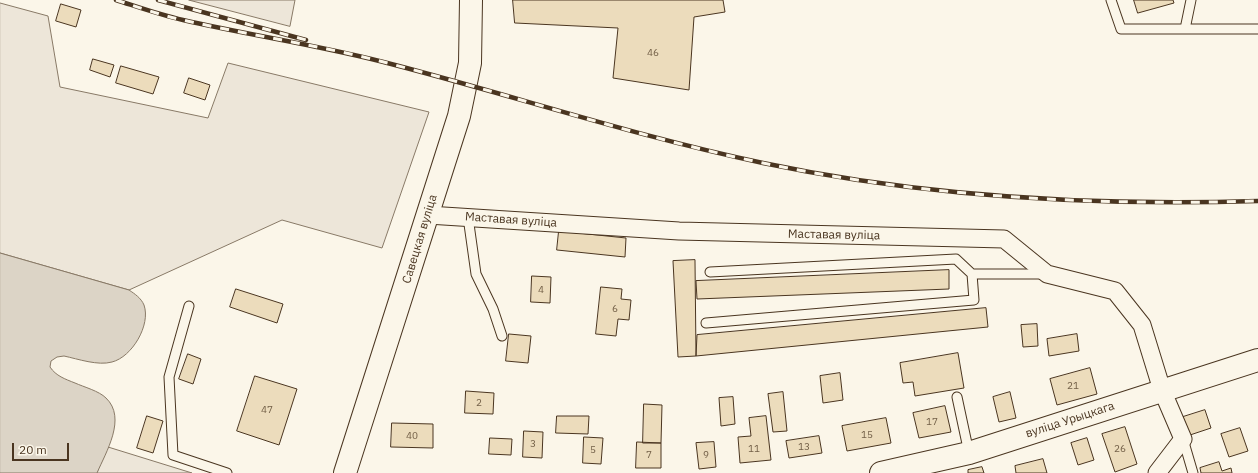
<!DOCTYPE html>
<meta charset="utf-8">
<style>
body{margin:0}
#map{position:relative;width:1258px;height:473px;overflow:hidden;background:#fbf6e9;font-family:"IBM Plex Sans",sans-serif}
canvas{display:block}
.scale{position:absolute;left:12px;top:443px;width:57px;height:18px;box-sizing:border-box;border:2px solid #4a3520;border-top:0;padding-left:5px;font-size:12px;line-height:14px;white-space:nowrap;color:#4a3520;-webkit-text-stroke:3px #fbf6e9;paint-order:stroke}
</style>
<div id="map">
<canvas width="1258" height="473"></canvas>
<div class="scale">20 m</div>
</div>
<script>
const g = document.querySelector('canvas').getContext('2d');
g.lineJoin = 'round';
function fill(path, color) { g.fillStyle = color; g.fill(path, 'evenodd'); }
function stroke(path, color, width, dash) { g.strokeStyle = color; g.lineWidth = width; g.lineCap = dash ? 'butt' : 'round'; g.setLineDash(dash || []); g.stroke(path); }
function write(font, color, halo, rows, align = 'center') {
  g.font = font + ' "IBM Plex Sans",sans-serif'; g.lineWidth = 3; g.setLineDash([]); g.textBaseline = 'middle'; g.strokeStyle = halo; g.fillStyle = color; for (const [text, x, y, turn = 0] of rows) {
    g.save(); g.translate(x, y); g.rotate((+turn || 0) * Math.PI / 180); g.textAlign = isNaN(turn) ? turn : align; if (halo) g.strokeText(text, 0, 0); g.fillText(text, 0, 0); g.restore();
  }
}
const green = new Path2D(`
 M189,0H295L290,26Z
 M0,3L48,16L60,87L208,118L228,63L429,112L382,248L282,220L129,290L0,253Z
 M108,447L192,473H97Z`);
const water = new Path2D(`
 M0,253L129,290C135,294 141,298 144,305C151,325 132,357 112,362C98,366 78,359 64,356L57,357L51,361L50,367C56,376 65,379 75,383C84,387 99,391 106,398C127,418 106,452 97,473H0Z`);
const building = new Path2D(`
 M513,0H723L725,12L694,17L689,90L613,78L618,28L515,23Z
 M1134,0H1173L1174,3L1138,13Z
 M61,4L81,10L76,27L56,21Z
 M93,59L114,65L110,77L90,70Z
 M121,66L159,77L153,94L116,83Z
 M189,78L210,85L205,100L184,93Z
 M559,231L626,238L625,257L557,250Z
 M695,260L696,356L678,357L673,261Z
 M949,270V289L697,299L696,281Z
 M532,276L551,277L550,303L531,302Z
 M601,287L622,289L621,299L631,300L629,320L618,319L616,336L596,334Z
 M236,289L283,304L277,323L230,307Z
 M986,308L988,327L696,356L697,335Z
 M1037,324L1038,346L1023,347L1021,325Z
 M509,334L531,336L528,363L506,361Z
 M1077,334L1079,351L1049,356L1047,339Z
 M958,353L964,388L915,396L913,382L903,383L900,363Z
 M188,354L201,359L193,384L179,379Z
 M1090,368L1097,394L1057,405L1050,379Z
 M840,373L843,400L823,403L820,376Z
 M255,376L297,389L279,445L237,431Z
 M466,391L494,393L493,414L465,413Z
 M783,392L787,431L773,432L768,394Z
 M1010,392L1016,418L999,422L993,397Z
 M733,397L735,424L721,426L719,398Z
 M644,404L662,405L661,443H643Z
 M945,406L951,432L919,438L913,413Z
 M1205,410L1211,428L1190,435L1183,417Z
 M147,416L163,421L153,453L137,448Z
 M557,416H589L588,434L556,433Z
 M766,416L771,460L740,463L738,437L751,436L749,418Z
 M886,418L891,443L847,451L842,426Z
 M392,423L433,424V448L391,447Z
 M1125,427L1137,464L1115,472L1102,434Z
 M1240,428L1248,451L1229,457L1221,434Z
 M524,431L543,432L542,458L523,457Z
 M819,436L822,453L789,458L786,441Z
 M584,437L603,438L601,464L583,463Z
 M490,438L512,439L511,455L489,454Z
 M1087,438L1094,460L1078,465L1071,443Z
 M637,442L661,443V468H636Z
 M714,442L716,467L699,469L696,443Z
 M1043,459L1047,473H1016L1015,466Z
 M1219,462L1222,471L1231,468L1232,473H1201L1200,468Z
 M982,467L984,473H968V470Z`);
const lane = new Path2D(`
 M1111,0L1121,29H1258
 M1185,29L1191,0
 M468,217L476,274L493,309L502,336
 M710,272L956,259L972,274H1045
 M189,306L169,377L173,455L227,473
 M706,323L974,300L972,274
 M957,397L969,453
 M1183,439L1193,473`);
const street = new Path2D(`
 M428,215L679,231L1004,239L1047,274L1115,291L1142,325L1162,390L1183,439L1157,473`);
const secondary = new Path2D(`
 M345,473L459,116L470,63L471,0
 M881,473L969,453L1258,360`);
const rail = new Path2D(`
 M116,0C138,7 160,15 183,20C253,36 325,46 395,65C518,97 638,137 763,163C925,197 1093,206 1258,201
 M158,0L306,40`);
const numberNames = [
 ["46",653,53],
 ["4",541,290],
 ["6",615,309],
 ["21",1073,386],
 ["2",479,403],
 ["47",267,410],
 ["17",932,422],
 ["15",867,435],
 ["40",412,436],
 ["3",533,444],
 ["13",804,447],
 ["11",754,449],
 ["26",1120,449],
 ["5",593,450],
 ["7",649,455],
 ["9",706,455]
];
const streetNames = [
 ["Маставая вуліца",511,220,4],
 ["Маставая вуліца",834,235,1],
 ["Савецкая вуліца",420,239,-73],
 ["вуліца Урыцкага",1070,420,-18]
];
fill(green, '#ede6d9');
stroke(green, '#887966', 1);
fill(water, '#dcd4c6');
stroke(water, '#887966', 1);
fill(building, '#ecdcbc');
stroke(building, '#4a3520', 1);
stroke(lane, '#4a3520', 11);
stroke(street, '#4a3520', 19);
stroke(secondary, '#4a3520', 24);
stroke(lane, '#fbf6e9', 9);
stroke(street, '#fbf6e9', 17);
stroke(secondary, '#fbf6e9', 22);
stroke(rail, '#4a3520', 4.5);
stroke(rail, '#fbf6e9', 3, [9]);
write('10px', '#725f47', null, numberNames);
write('12px', '#4a3520', '#fbf6e9', streetNames);
</script>
